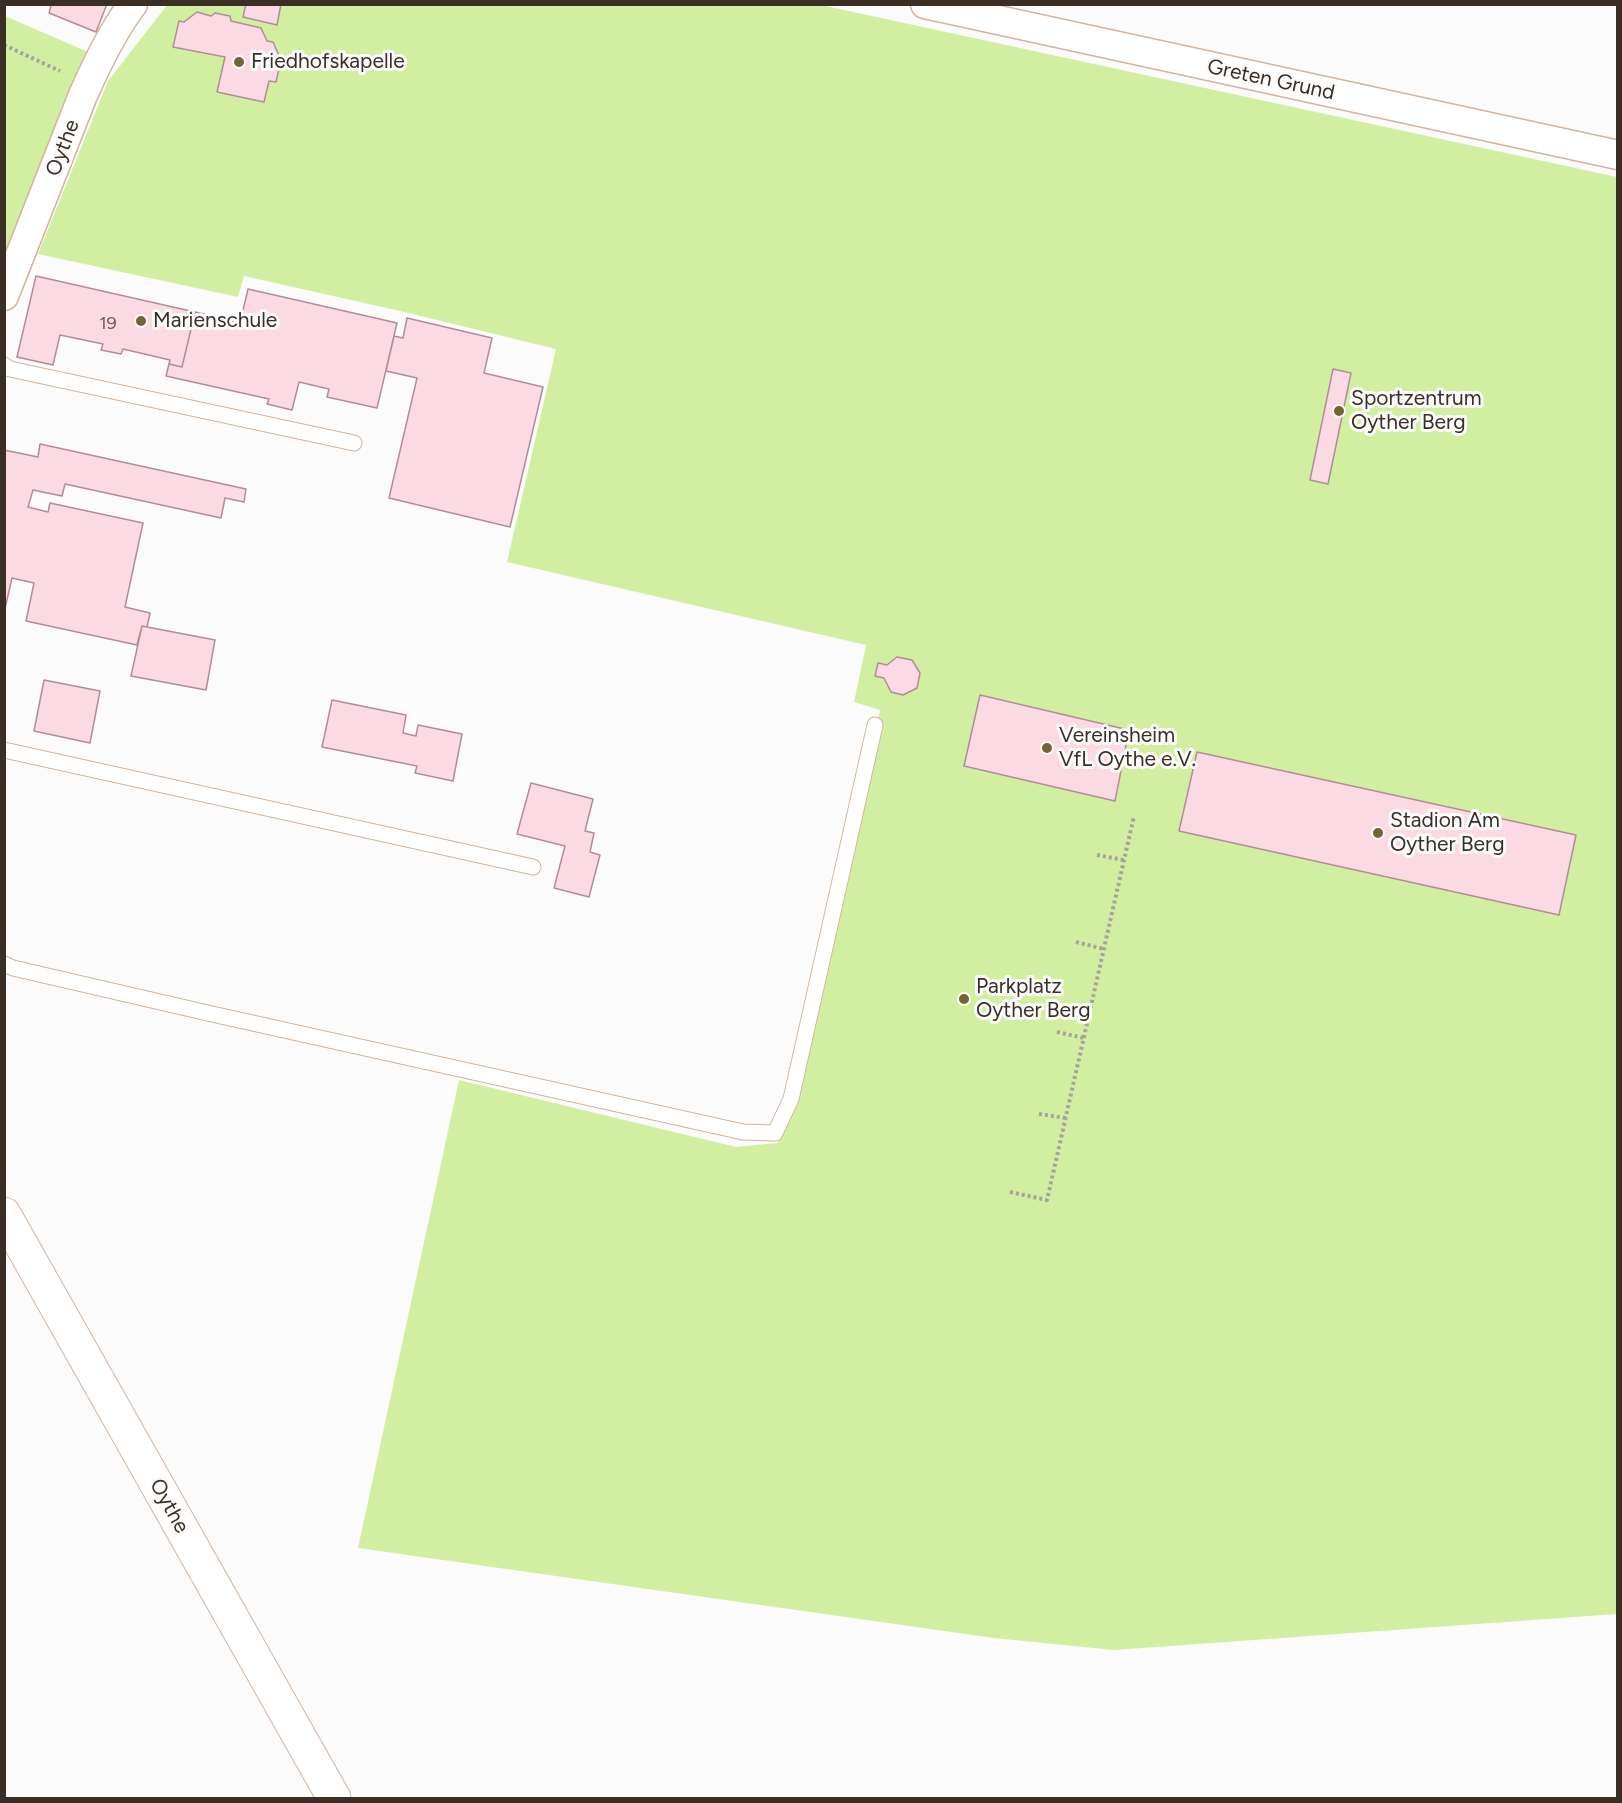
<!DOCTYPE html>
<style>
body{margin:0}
#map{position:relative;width:1622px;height:1803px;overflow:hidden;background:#fbfbfb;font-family:Figtree,sans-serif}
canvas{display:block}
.frame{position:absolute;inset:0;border:6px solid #3b2f25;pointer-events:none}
</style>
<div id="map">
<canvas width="1622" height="1803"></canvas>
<div class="frame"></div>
</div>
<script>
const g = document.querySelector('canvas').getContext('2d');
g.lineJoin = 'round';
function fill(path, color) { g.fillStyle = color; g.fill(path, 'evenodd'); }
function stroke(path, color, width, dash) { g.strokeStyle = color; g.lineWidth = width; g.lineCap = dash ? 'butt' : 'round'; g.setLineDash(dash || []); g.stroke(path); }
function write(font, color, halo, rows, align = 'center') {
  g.font = font + ' Figtree,sans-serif'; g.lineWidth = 6; g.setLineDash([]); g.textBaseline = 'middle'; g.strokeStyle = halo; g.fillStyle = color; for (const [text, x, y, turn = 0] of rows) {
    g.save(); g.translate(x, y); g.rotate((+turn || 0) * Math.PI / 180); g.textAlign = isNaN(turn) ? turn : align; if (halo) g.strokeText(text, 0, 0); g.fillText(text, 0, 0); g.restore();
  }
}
const green = new Path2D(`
 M168,4L821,5L1617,177V1614L1114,1650L994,1638L358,1548L459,1080L736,1147L777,1143L796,1104L880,710L854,702L866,645L507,562L556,349L400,311L244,276L238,297L38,254L108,81Z
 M5,16L88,52L5,265Z`);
const building = new Path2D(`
 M48,4H107L96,32L49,13L51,6Z
 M246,4H281L277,25L243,17Z
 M197,12L211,16L215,13L230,16L231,21L261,28L267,41L273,42L281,60L276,82L269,81L264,102L217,92L225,57L173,47L179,21L184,22Z
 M36,276L195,312L182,367L169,364L170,360L123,349L121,354L101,350L103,344L60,335L53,365L17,357Z
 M248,289L397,323L377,408L327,397L329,389L299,382L292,410L267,404L269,399L166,376L169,364L182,367L195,312L240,323Z
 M407,318L492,338L484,373L543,387L510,527L389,498L417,378L386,371L394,336L403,338Z
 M1333,369L1351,373L1328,484L1310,480Z
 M40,444L246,489L244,502L225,498L221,518L65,484L62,496L33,490L28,507L48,512L50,503L143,523L125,607L150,613L147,627L142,626L137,645L26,621L34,583L12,578L4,613V450L38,457Z
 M142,626L215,640L206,690L131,676Z
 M897,657L912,660L920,673L917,688L903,695L891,692L884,678L875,676L878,663L887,665Z
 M44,680L100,691L90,743L34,731Z
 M980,695L1129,730L1115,801L964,766Z
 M332,700L406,715L403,733L416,736L418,725L462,734L453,781L415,773L417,766L322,747Z
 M1197,752L1576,835L1559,915L1179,831Z
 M531,783L593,799L585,831L594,833L590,852L600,855L589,897L554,888L565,846L517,834Z`);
const path = new Path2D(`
 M4,45L60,71
 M1097,855L1124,860
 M1076,942L1104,949
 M1057,1032L1084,1038
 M1039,1114L1066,1118
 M1010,1192L1047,1200L1134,816`);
const lane = new Path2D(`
 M4,365L10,369L354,443
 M4,750L533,867
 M4,964L13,968L212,1014L743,1132L775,1133L791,1099L875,725`);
const street = new Path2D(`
 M925,4L1618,155
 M4,296L83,95C97,64 112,32 133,4`);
const secondary = new Path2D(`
 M4,1214L334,1798`);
const markers = [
 [239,62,6,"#736431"],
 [141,321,6,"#736431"],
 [1339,411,6,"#736431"],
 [1047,748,6,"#736431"],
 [1378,833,6,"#736431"],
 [964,999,6,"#736431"]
];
const numberNames = [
 ["19",108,324]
];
const poiNames = [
 ["Friedhofskapelle",251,62],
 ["Marienschule",153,321],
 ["Sportzentrum",1351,399],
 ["Oyther Berg",1351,423],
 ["Vereinsheim",1059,736],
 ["VfL Oythe e.V.",1059,760],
 ["Stadion Am",1390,821],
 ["Oyther Berg",1390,845],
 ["Parkplatz",976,987],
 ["Oyther Berg",976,1011]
];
const streetNames = [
 ["Greten Grund",1271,80,12],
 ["Oythe",63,148,-69],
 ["Oythe",169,1506,61]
];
fill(green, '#d2efa1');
fill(building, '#fcdae4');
stroke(building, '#b38c99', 1.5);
stroke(lane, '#d4b49c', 17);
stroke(street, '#d4b49c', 31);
stroke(secondary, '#d4b49c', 35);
stroke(path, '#a7a29e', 4, [3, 3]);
stroke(lane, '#fff', 15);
stroke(street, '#fff', 28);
stroke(secondary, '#fff', 33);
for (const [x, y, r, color] of markers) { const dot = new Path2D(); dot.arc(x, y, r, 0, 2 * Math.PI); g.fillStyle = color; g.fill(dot); stroke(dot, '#fbfbfb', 2); }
write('18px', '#6b5a55', null, numberNames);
write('21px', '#3b2f25', '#fbfbfb', poiNames, 'left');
write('21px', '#3b2f25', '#fbfbfb', streetNames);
</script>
